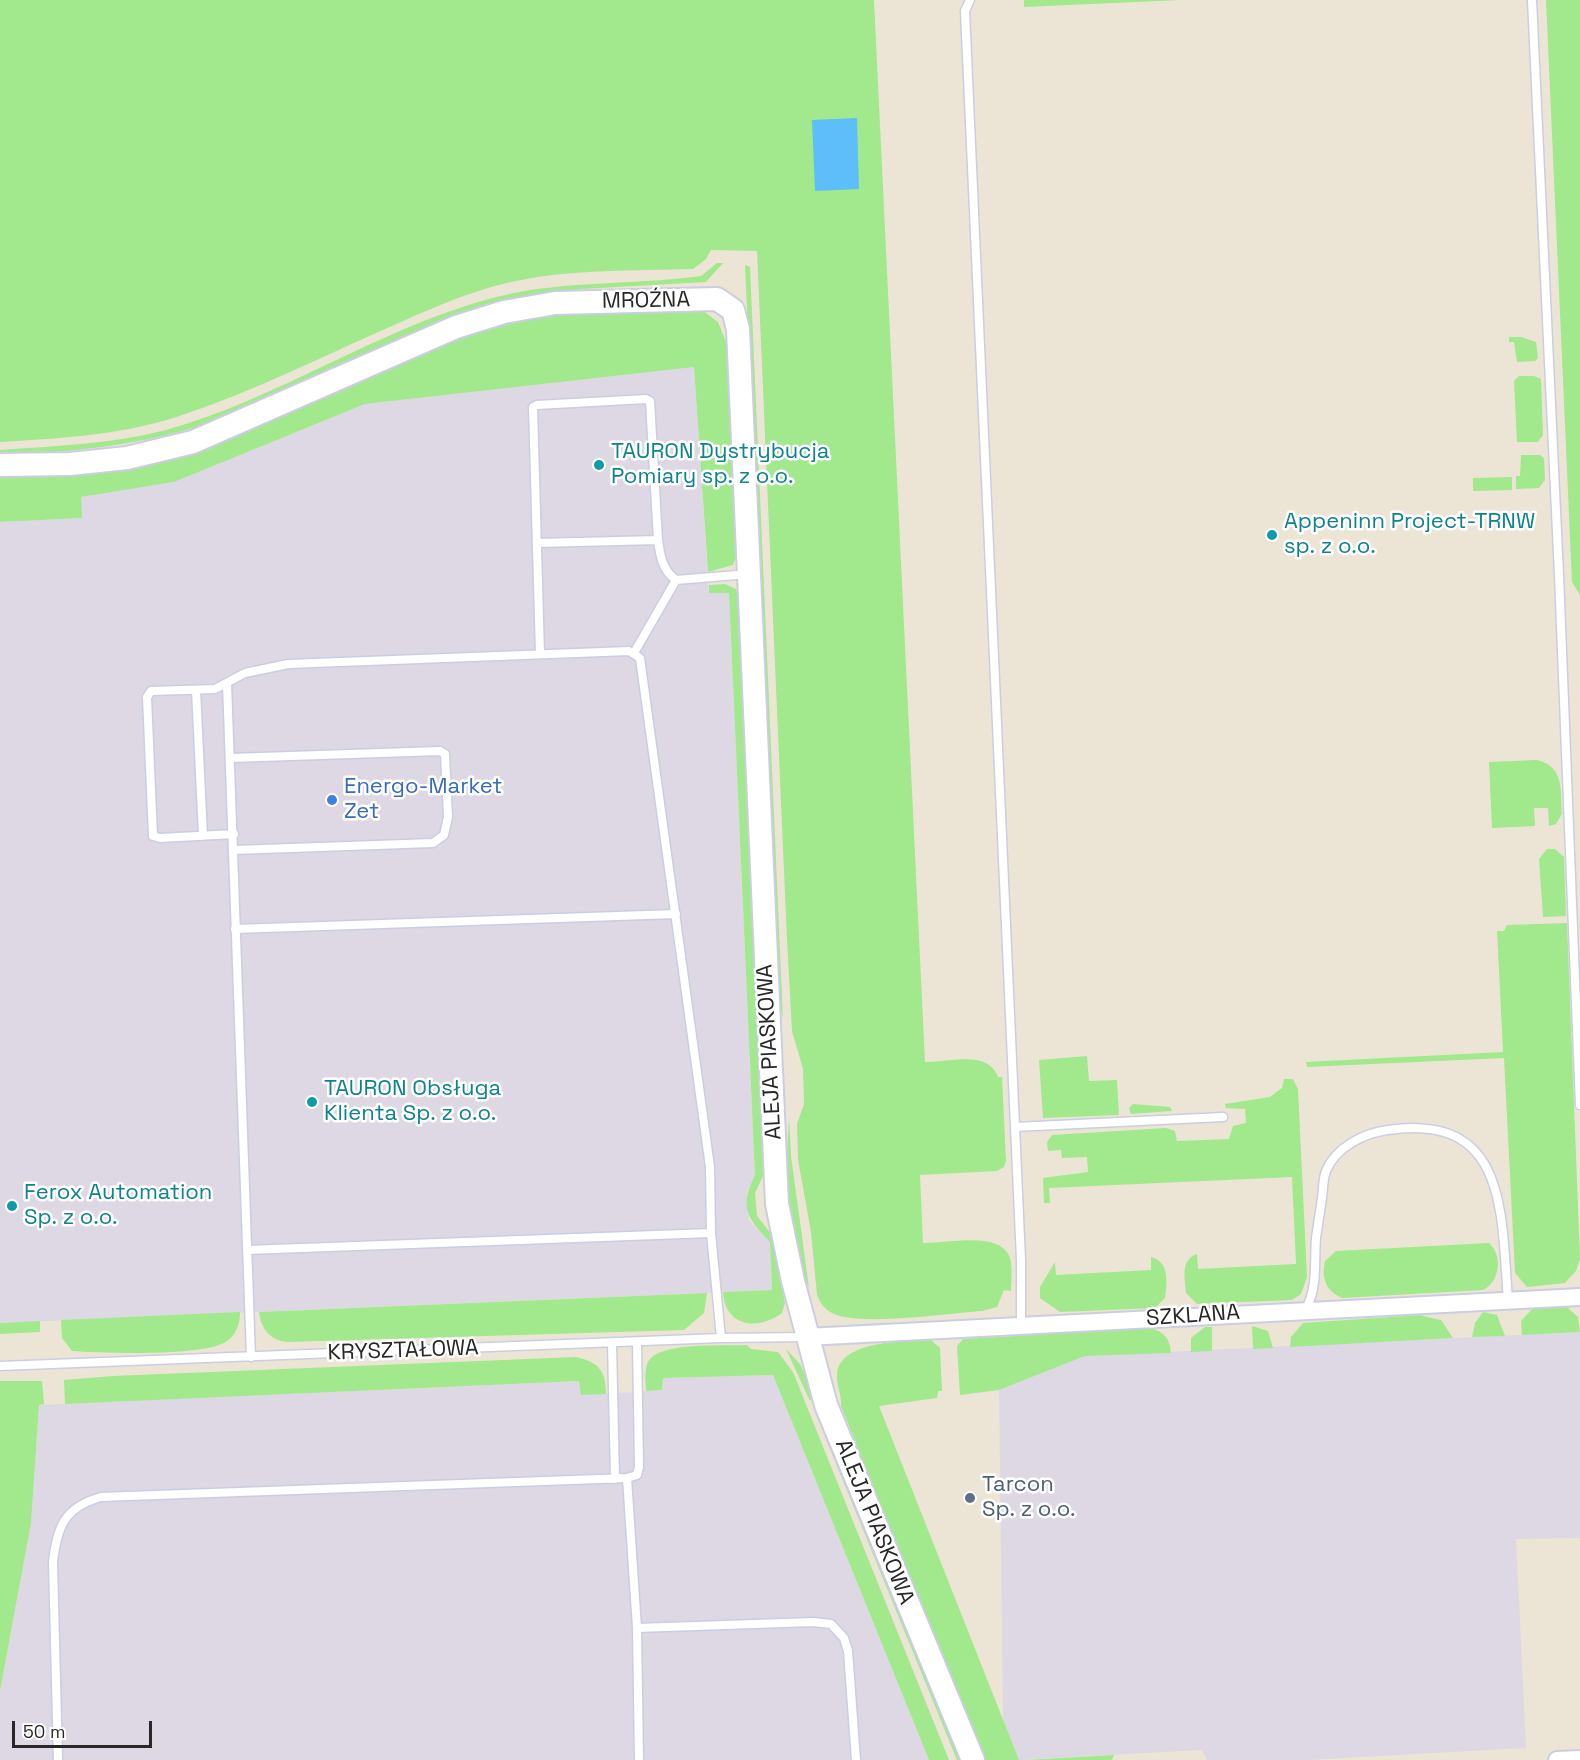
<!DOCTYPE html>
<meta charset="utf-8">
<style>
body{margin:0}
#map{position:relative;width:1580px;height:1760px;overflow:hidden;background:#ece5d6;font-family:"Space Grotesk",sans-serif}
canvas{display:block}
.scale{position:absolute;left:12px;top:1721px;width:140px;height:27px;box-sizing:border-box;border:3px solid #272727;border-top:0;padding-left:8px;font-size:18px;line-height:21px;white-space:nowrap;color:#272727;-webkit-text-stroke:4px #fff;paint-order:stroke}
</style>
<div id="map">
<canvas width="1580" height="1760"></canvas>
<div class="scale">50 m</div>
</div>
<script>
const g = document.querySelector('canvas').getContext('2d');
g.lineJoin = 'round';
function fill(path, color) { g.fillStyle = color; g.fill(path, 'evenodd'); }
function stroke(path, color, width, dash) { g.strokeStyle = color; g.lineWidth = width; g.lineCap = dash ? 'butt' : 'round'; g.setLineDash(dash || []); g.stroke(path); }
function write(font, color, halo, rows, align = 'center') {
  g.font = font + ' "Space Grotesk",sans-serif'; g.lineWidth = 5; g.setLineDash([]); g.textBaseline = 'middle'; g.strokeStyle = halo; g.fillStyle = color; for (const [text, x, y, turn = 0] of rows) {
    g.save(); g.translate(x, y); g.rotate((+turn || 0) * Math.PI / 180); g.textAlign = isNaN(turn) ? turn : align; if (halo) g.strokeText(text, 0, 0); g.fillText(text, 0, 0); g.restore();
  }
}
const industrial = new Path2D(`
 M694,367L709,593H729L755,1175L747,1192L749,1220L770,1242L772,1290L0,1323V522L81,518V497L174,482L365,404Z
 M1580,1332V1538L1516,1539L1526,1748L1311,1760H1207L1202,1750L1019,1760L1003,1721L999,1390L1085,1356Z
 M773,1375L929,1760H0V1691L31,1523L39,1405L580,1381L581,1394H606L662,1390L663,1378Z`);
const green = new Path2D(`
 M0,0H874L925,1062C949,1063 987,1049 998,1077H1002L1006,1161L1004,1167L997,1171L920,1175L923,1243C947,1244 1000,1230 1010,1258C1013,1268 1011,1281 1011,1291L1004,1290L997,1307L982,1311C950,1313 858,1327 832,1313C824,1309 820,1302 817,1295L811,1232L798,1160L797,1124L804,1104L803,1069L792,1031L787,940L757,251L711,250L706,259L693,269C635,271 574,269 516,281C467,291 422,313 376,333C314,361 252,391 188,413C127,435 64,438 0,442Z
 M1024,0H1181L1024,7Z
 M1546,0H1580V595L1572,582Z
 M717,263H723L706,282L582,289L509,300L200,426C135,446 69,452 0,456V450C56,446 112,444 166,430C277,399 375,331 485,300C559,279 627,286 701,276Z
 M745,265L750,267L783,1020L777,987Z
 M618,308L702,310L718,322L726,342L737,555L733,565L708,572L694,367L365,404L174,482L81,497L82,518L0,522V477L68,474L261,424L442,345L504,325L548,315Z
 M1509,337H1521L1536,342L1538,358L1535,361L1517,362L1514,342H1509Z
 M1519,376H1534L1541,379L1543,435L1538,442H1517L1514,381Z
 M1521,455H1540L1544,458L1545,480L1539,488L1516,489V476H1520Z
 M1512,477V490L1473,491V478Z
 M725,584L736,589L739,595L765,1172L755,1193L757,1216L772,1235L785,1303L782,1313C758,1331 725,1327 723,1292L772,1290L770,1242C747,1218 739,1207 755,1175L729,593H709V585Z
 M1537,760C1565,767 1560,790 1562,814L1556,824L1549,826L1548,808H1534L1535,826L1492,828L1489,762Z
 M1547,849H1555L1564,857L1566,916L1543,917L1539,859Z
 M1567,923L1580,1259L1576,1271L1565,1283L1527,1287L1515,1273L1504,1058L1307,1067L1306,1062L1503,1052L1497,931H1504L1507,925Z
 M1087,1056L1089,1081L1117,1080L1119,1115L1043,1118L1039,1060Z
 M1284,1079H1293L1298,1089L1307,1277L1301,1294L1292,1300L1197,1304L1186,1293C1185,1278 1180,1260 1197,1254L1198,1269L1296,1264L1292,1177L1049,1188L1050,1203H1044L1043,1178L1088,1172L1087,1157L1062,1158L1061,1150L1048,1151L1047,1142L1052,1135L1166,1128L1175,1131L1177,1141L1229,1139L1233,1126L1246,1123L1245,1109L1226,1108L1225,1104L1270,1097L1282,1088Z
 M1133,1104L1170,1107L1172,1111L1131,1114L1129,1108Z
 M789,1119L791,1156L809,1288C786,1237 785,1173 789,1119Z
 M1489,1243C1503,1255 1500,1282 1483,1290L1342,1298C1326,1291 1321,1278 1325,1261L1336,1251Z
 M1151,1257C1170,1262 1167,1282 1165,1298L1155,1308L1060,1312L1040,1298V1287L1055,1262L1056,1275L1151,1270Z
 M707,1293L704,1313L684,1330L287,1342C270,1340 261,1329 259,1312Z
 M1566,1306L1578,1317L1580,1332L1522,1335L1521,1321L1533,1308Z
 M240,1312C240,1323 237,1334 227,1341C205,1357 102,1353 72,1351L62,1338L61,1320Z
 M1483,1312L1497,1315L1505,1336L1472,1337L1475,1323Z
 M1419,1315L1441,1320L1453,1338L1290,1347L1291,1337L1303,1323Z
 M40,1321V1332L0,1334V1323Z
 M1252,1326L1268,1331L1273,1348L1253,1349Z
 M1205,1327H1212V1351L1191,1352V1338Z
 M1152,1328C1165,1333 1170,1339 1171,1353L1085,1356L999,1390L960,1395L957,1346L963,1339Z
 M931,1340L940,1348L942,1391H938L937,1398L879,1406L1019,1760H983L841,1406C842,1395 836,1385 837,1374C840,1340 906,1341 931,1340Z
 M747,1345L751,1349L778,1352L793,1372L949,1760H929L773,1375L663,1378L662,1390L646,1391C646,1382 643,1367 650,1359C665,1342 724,1346 747,1345Z
 M786,1349L800,1364L814,1395L810,1401Z
 M576,1357C598,1362 606,1370 606,1394L581,1395L579,1381L65,1404L64,1380L113,1376Z
 M0,1381H42L44,1404L39,1405L31,1523L0,1691Z
 M819,1411L962,1760H957L815,1412Z
 M1114,1755L1112,1760H1026Z`);
const water = new Path2D(`
 M857,118L859,189L815,191L812,120Z`);
const service = new Path2D(`
 M970,0L965,11L1021,1260V1327
 M1532,0L1559,575L1580,1105
 M537,543L658,540
 M634,653L676,580
 M540,654L533,407L537,405L646,399L650,401L658,540C660,555 662,570 676,580L749,574
 M227,683L251,1357
 M196,690L203,836
 M231,758L440,751L445,754L448,817L444,835L433,843L234,850
 M234,834L160,838L153,836L147,697L151,691L215,689L245,673L288,664L629,651L640,658L710,1167L711,1233L721,1338
 M235,929L676,914
 M1015,1127L1223,1117
 M247,1250L711,1233
 M1306,1309C1318,1286 1314,1264 1316,1238C1318,1225 1320,1211 1322,1198C1323,1190 1323,1178 1326,1171C1336,1147 1364,1133 1388,1130C1508,1112 1501,1214 1508,1300
 M612,1344L615,1479
 M0,1366L721,1338L806,1337
 M627,1478L637,1475L639,1467L637,1343
 M637,1628L813,1622L831,1624L844,1638L848,1651L856,1760
 M58,1760L53,1562C57,1526 65,1507 101,1497L627,1478L637,1628L639,1760`);
const minor = new Path2D(`
 M806,1337L1580,1297
 M1557,1760L1580,1759`);
const secondary = new Path2D(`
 M0,465L70,464L127,458L193,442L456,327L504,312L555,303L717,299L733,310L738,329L777,1204L793,1281L826,1405L973,1760`);
const markers = [
 [599,465,6,"#0f9aa8"],
 [1272,535,6,"#0f9aa8"],
 [332,800,6,"#3f7fe0"],
 [312,1102,6,"#0f9aa8"],
 [12,1206,6,"#0f9aa8"],
 [970,1498,6,"#5c6f8a"]
];
const streetNames = [
 ["MROŹNA",646,301,-1],
 ["ALEJA PIASKOWA",770,1052,-93],
 ["SZKLANA",1193,1316,-4],
 ["KRYSZTAŁOWA",403,1351,-2],
 ["ALEJA PIASKOWA",874,1522,68]
];
const cultureNames = [
 ["TAURON Dystrybucja",611,452],
 ["Pomiary sp. z o.o.",611,477],
 ["Appeninn Project-TRNW",1284,522],
 ["sp. z o.o.",1284,547],
 ["TAURON Obsługa",324,1089],
 ["Klienta Sp. z o.o.",324,1114],
 ["Ferox Automation",24,1193],
 ["Sp. z o.o.",24,1218]
];
const shopNames = [
 ["Energo-Market",344,787],
 ["Zet",344,812]
];
const serviceNames = [
 ["Tarcon",982,1485],
 ["Sp. z o.o.",982,1510]
];
fill(industrial, '#ddd8e3');
fill(green, '#a1e98c');
fill(water, '#5dbefa');
stroke(service, '#cccde2', 11);
stroke(minor, '#cccde2', 20);
stroke(secondary, '#cccde2', 26);
stroke(service, '#fff', 8);
stroke(minor, '#fff', 16);
stroke(secondary, '#fff', 22);
for (const [x, y, r, color] of markers) { const dot = new Path2D(); dot.arc(x, y, r, 0, 2 * Math.PI); g.fillStyle = color; g.fill(dot); stroke(dot, '#fff', 2); }
write('22px', '#272727', '#fff', streetNames);
write('22px', '#0d838f', '#fff', cultureNames, 'left');
write('22px', '#366cbe', '#fff', shopNames, 'left');
write('22px', '#4e5e75', '#fff', serviceNames, 'left');
</script>
